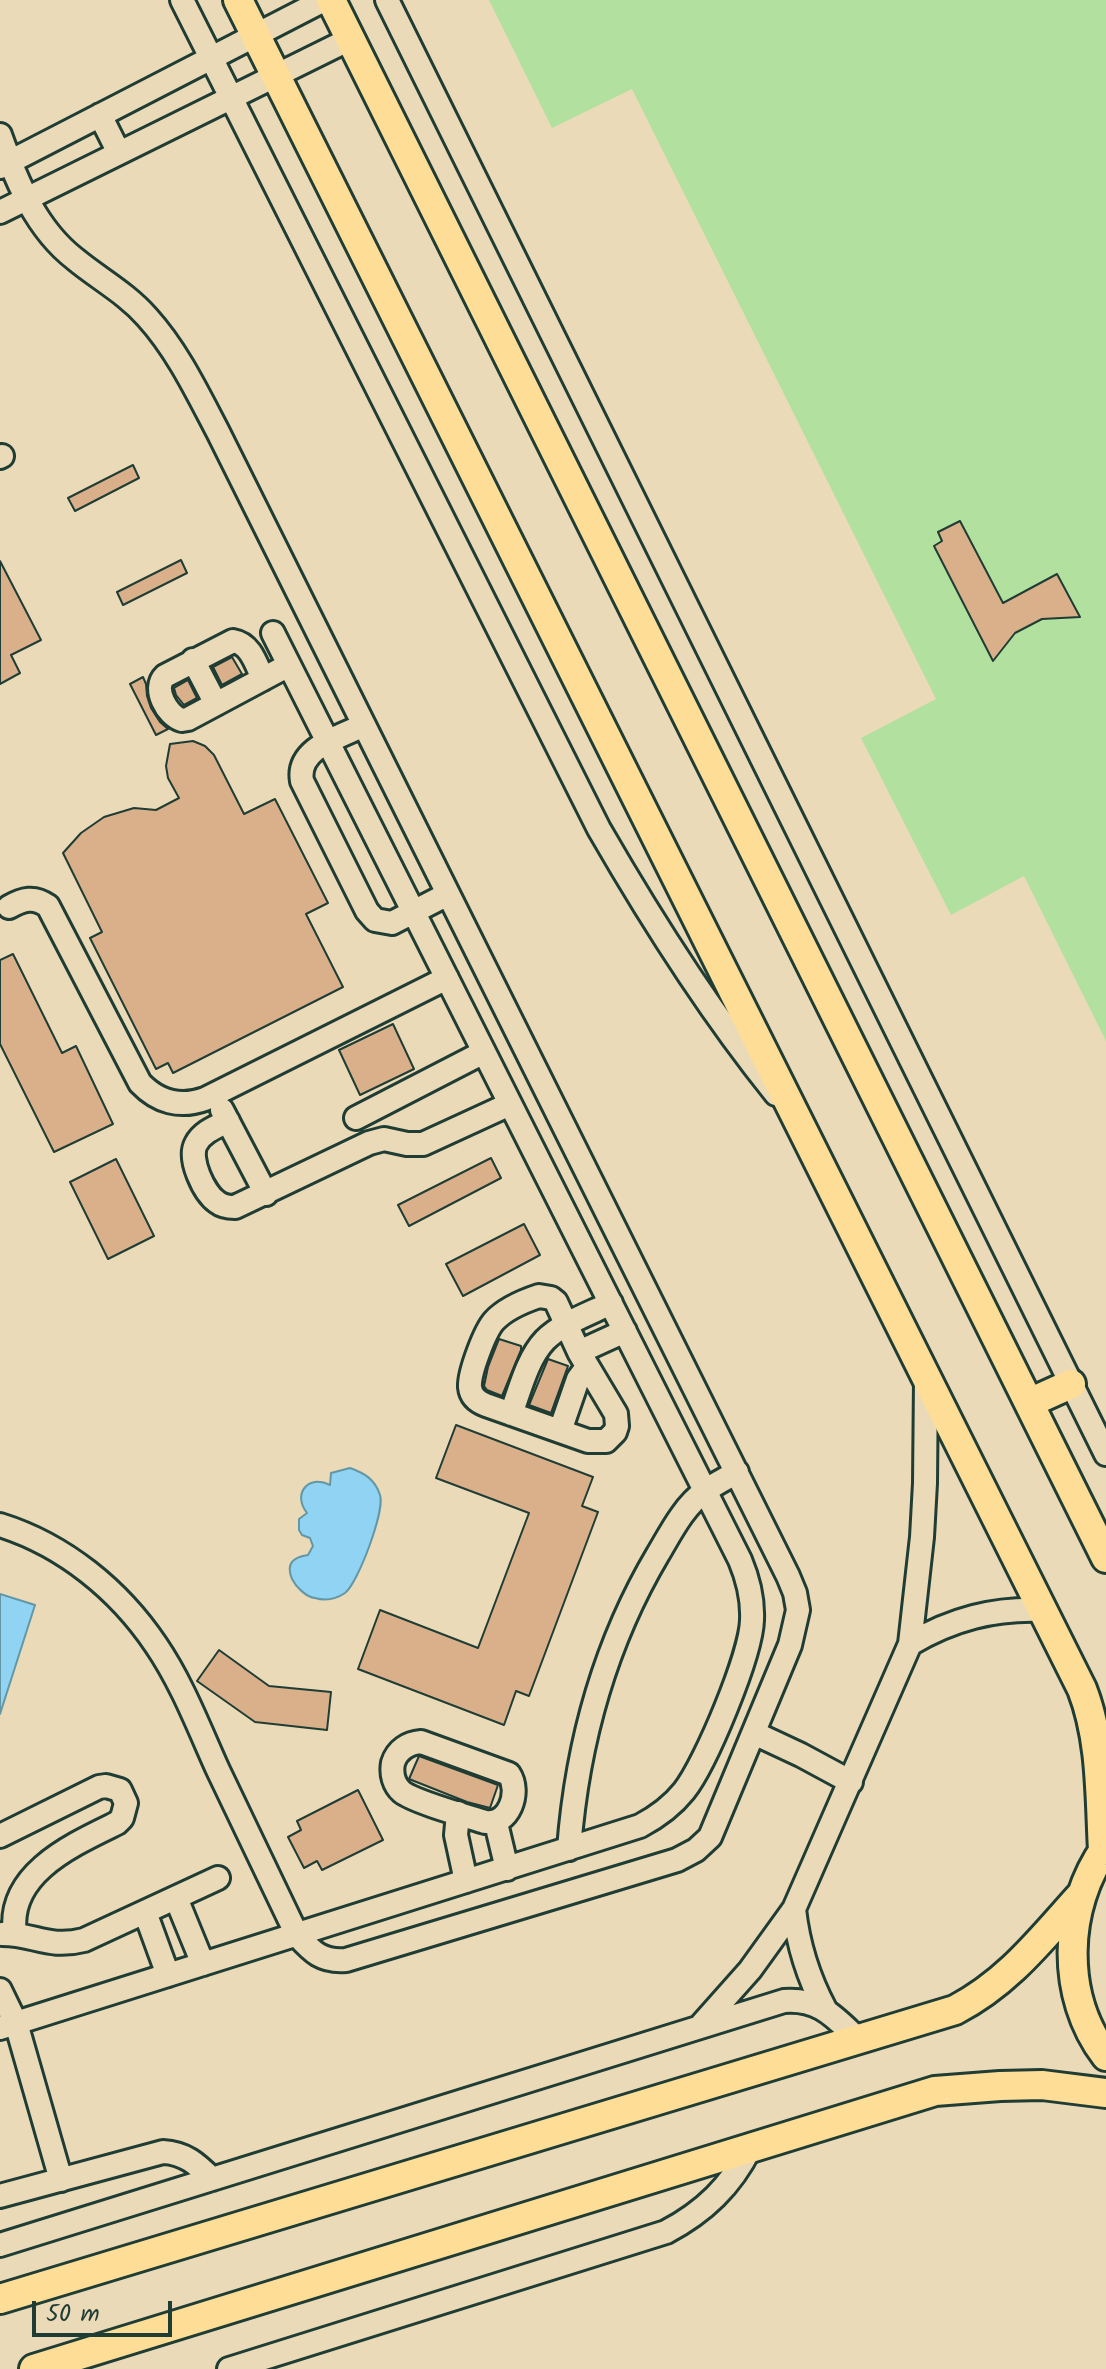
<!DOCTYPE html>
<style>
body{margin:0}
#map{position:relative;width:1106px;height:2369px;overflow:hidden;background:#ebdab7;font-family:Kalam,sans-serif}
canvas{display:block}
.scale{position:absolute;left:32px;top:2301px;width:140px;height:36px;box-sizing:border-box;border:4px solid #1f3d34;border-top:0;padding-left:10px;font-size:24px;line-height:28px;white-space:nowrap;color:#1f3d34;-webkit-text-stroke:6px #ebdab7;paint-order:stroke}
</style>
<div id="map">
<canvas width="1106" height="2369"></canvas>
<div class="scale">50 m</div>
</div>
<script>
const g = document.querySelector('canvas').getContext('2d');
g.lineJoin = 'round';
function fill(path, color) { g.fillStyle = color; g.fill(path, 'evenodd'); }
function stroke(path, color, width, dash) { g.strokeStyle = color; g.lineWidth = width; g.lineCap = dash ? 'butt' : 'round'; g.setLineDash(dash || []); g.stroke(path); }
const green = new Path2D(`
 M489,0H1106V1041L1024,876L951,915L861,738L936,699L632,89L552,128Z`);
const water = new Path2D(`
 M350,1468C364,1473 375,1479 380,1495C385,1511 358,1583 345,1593C336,1599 325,1601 315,1598C306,1597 296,1587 292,1579C285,1562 295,1557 308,1555L313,1546L310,1538L302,1535L299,1530V1519L307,1513C292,1494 308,1474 330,1485L331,1473Z
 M0,1594L35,1605L0,1714Z`);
const building = new Path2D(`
 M133,465L139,478L75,511L68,498Z
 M960,521L1003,603L1057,574L1080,617L1042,619L1015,633L993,661L934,546L942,541L938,532Z
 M181,560L187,573L123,605L117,592Z
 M0,561L41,640L11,655L20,673L0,684Z
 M232,657L242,674L222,685L213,667Z
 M143,677L146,684L147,696L151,708L160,722L168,729L156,735L130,684Z
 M188,680L197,698L184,705L176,695L174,688Z
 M193,741L205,746L214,755L244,814L275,799L328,903L306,914L343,987L173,1073L168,1063L156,1069L90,938L102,932L63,853L81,833L104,817L134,808L156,810L179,798L168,778L166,766L170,744Z
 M13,954L62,1053L76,1046L113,1124L54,1152L0,1044V960Z
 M393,1024L414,1069L360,1095L339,1050Z
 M491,1158L501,1178L409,1226L398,1205Z
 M116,1159L154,1236L108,1259L70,1182Z
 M524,1224L540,1255L463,1296L446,1264Z
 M499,1339L521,1346V1350L502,1396L487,1390L484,1386L488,1367Z
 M548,1359L568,1366L551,1413L529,1405Z
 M456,1425L593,1477L582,1506L598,1512L529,1696L516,1691L504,1725L358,1669L380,1610L478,1648L529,1513L436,1478Z
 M219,1650L269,1686L331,1692L327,1730L255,1722L197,1681Z
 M419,1756L498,1785L490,1808L467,1802L409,1779Z
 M358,1790L383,1840L322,1870L317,1861L304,1868L288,1837L301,1830L297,1821Z`);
const minor = new Path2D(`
 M182,0L599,829C652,921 709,1011 776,1094
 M387,0L1106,1454
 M100,115L119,153
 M0,135C16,180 36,229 75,259C99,279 126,293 147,317C177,350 197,392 218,432L788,1576L795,1593L798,1610L790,1645L710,1837L696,1850L677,1860L346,1960C322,1962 312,1952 297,1935C271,1880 244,1825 218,1770C199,1728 182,1683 156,1645C119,1590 64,1545 0,1525
 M0,167L324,0
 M0,212L350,39
 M0,457L2,456
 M193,660L216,704
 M263,679C256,664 251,644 233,641L165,676C152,688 167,716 182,720L188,719L289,665
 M364,725C340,737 296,748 302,781L367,911L375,920L392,923L448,894
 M9,907C23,899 34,896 48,906L140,1083C158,1102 180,1108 205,1099L447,978
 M222,1110L266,1194
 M356,1118L484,1052
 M228,1121C216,1127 202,1132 196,1144C188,1159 204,1193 217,1202C222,1206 228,1207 235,1207L369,1143L384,1139L407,1144H423L510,1104
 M539,1296L551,1298L556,1302L579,1352L616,1414L617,1426L615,1432L606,1441H588L486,1405C478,1402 471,1397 470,1387C469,1373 485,1331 494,1321C505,1309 524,1301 539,1296Z
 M579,1352L625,1331
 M511,1414C520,1390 527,1359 545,1340C562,1323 589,1314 611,1303
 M560,1431L578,1379L587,1367
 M910,1644C952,1619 994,1608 1043,1610
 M754,1733L801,1755L851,1782
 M421,1742L509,1774C521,1792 509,1826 485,1822C466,1816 415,1802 402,1792C394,1785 391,1774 393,1763C397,1750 408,1743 421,1742Z
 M458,1813L456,1835L466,1881
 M496,1823L507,1869
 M0,1836L99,1787L106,1786L120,1790L126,1803L122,1818L117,1823C72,1845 6,1874 15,1934
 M569,1849C577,1745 604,1645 658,1554C671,1532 684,1506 705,1491C715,1484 727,1478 737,1472
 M176,1898L203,1964
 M794,1909C798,1945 808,1977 825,2009
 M145,1912L168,1975
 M2,1934C35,1934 48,1949 84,1940L218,1878
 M0,1990L16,2023L61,2180
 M702,2024L750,1970L794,1909L910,1644L922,1537L925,1483L926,1380
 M0,2028L640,1826C657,1817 672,1806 684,1791C706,1763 751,1655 752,1620C753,1599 748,1579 740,1560L273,633
 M0,2196L163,2152C185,2153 197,2164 212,2179
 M0,2245L784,2001C820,1998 835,2018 859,2040
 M229,2369L666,2232C704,2212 731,2186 750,2148`);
const major = new Path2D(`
 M238,0L1082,1689C1102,1740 1100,1797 1103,1851
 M331,0L1106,1558
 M1029,1403L1071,1384
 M1106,1847C1063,1907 1060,1996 1106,2056
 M0,2299L955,2010C1009,1982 1042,1938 1082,1894
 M34,2369L935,2091L1000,2086L1042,2085L1106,2093`);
fill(green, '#b1e09f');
fill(water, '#90d3f2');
stroke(water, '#6397a6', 2);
fill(building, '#dab08b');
stroke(building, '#1f3d34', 2);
stroke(minor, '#1f3d34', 28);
stroke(major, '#1f3d34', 34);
stroke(minor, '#ebdab7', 22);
stroke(major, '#fedd96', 28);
</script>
